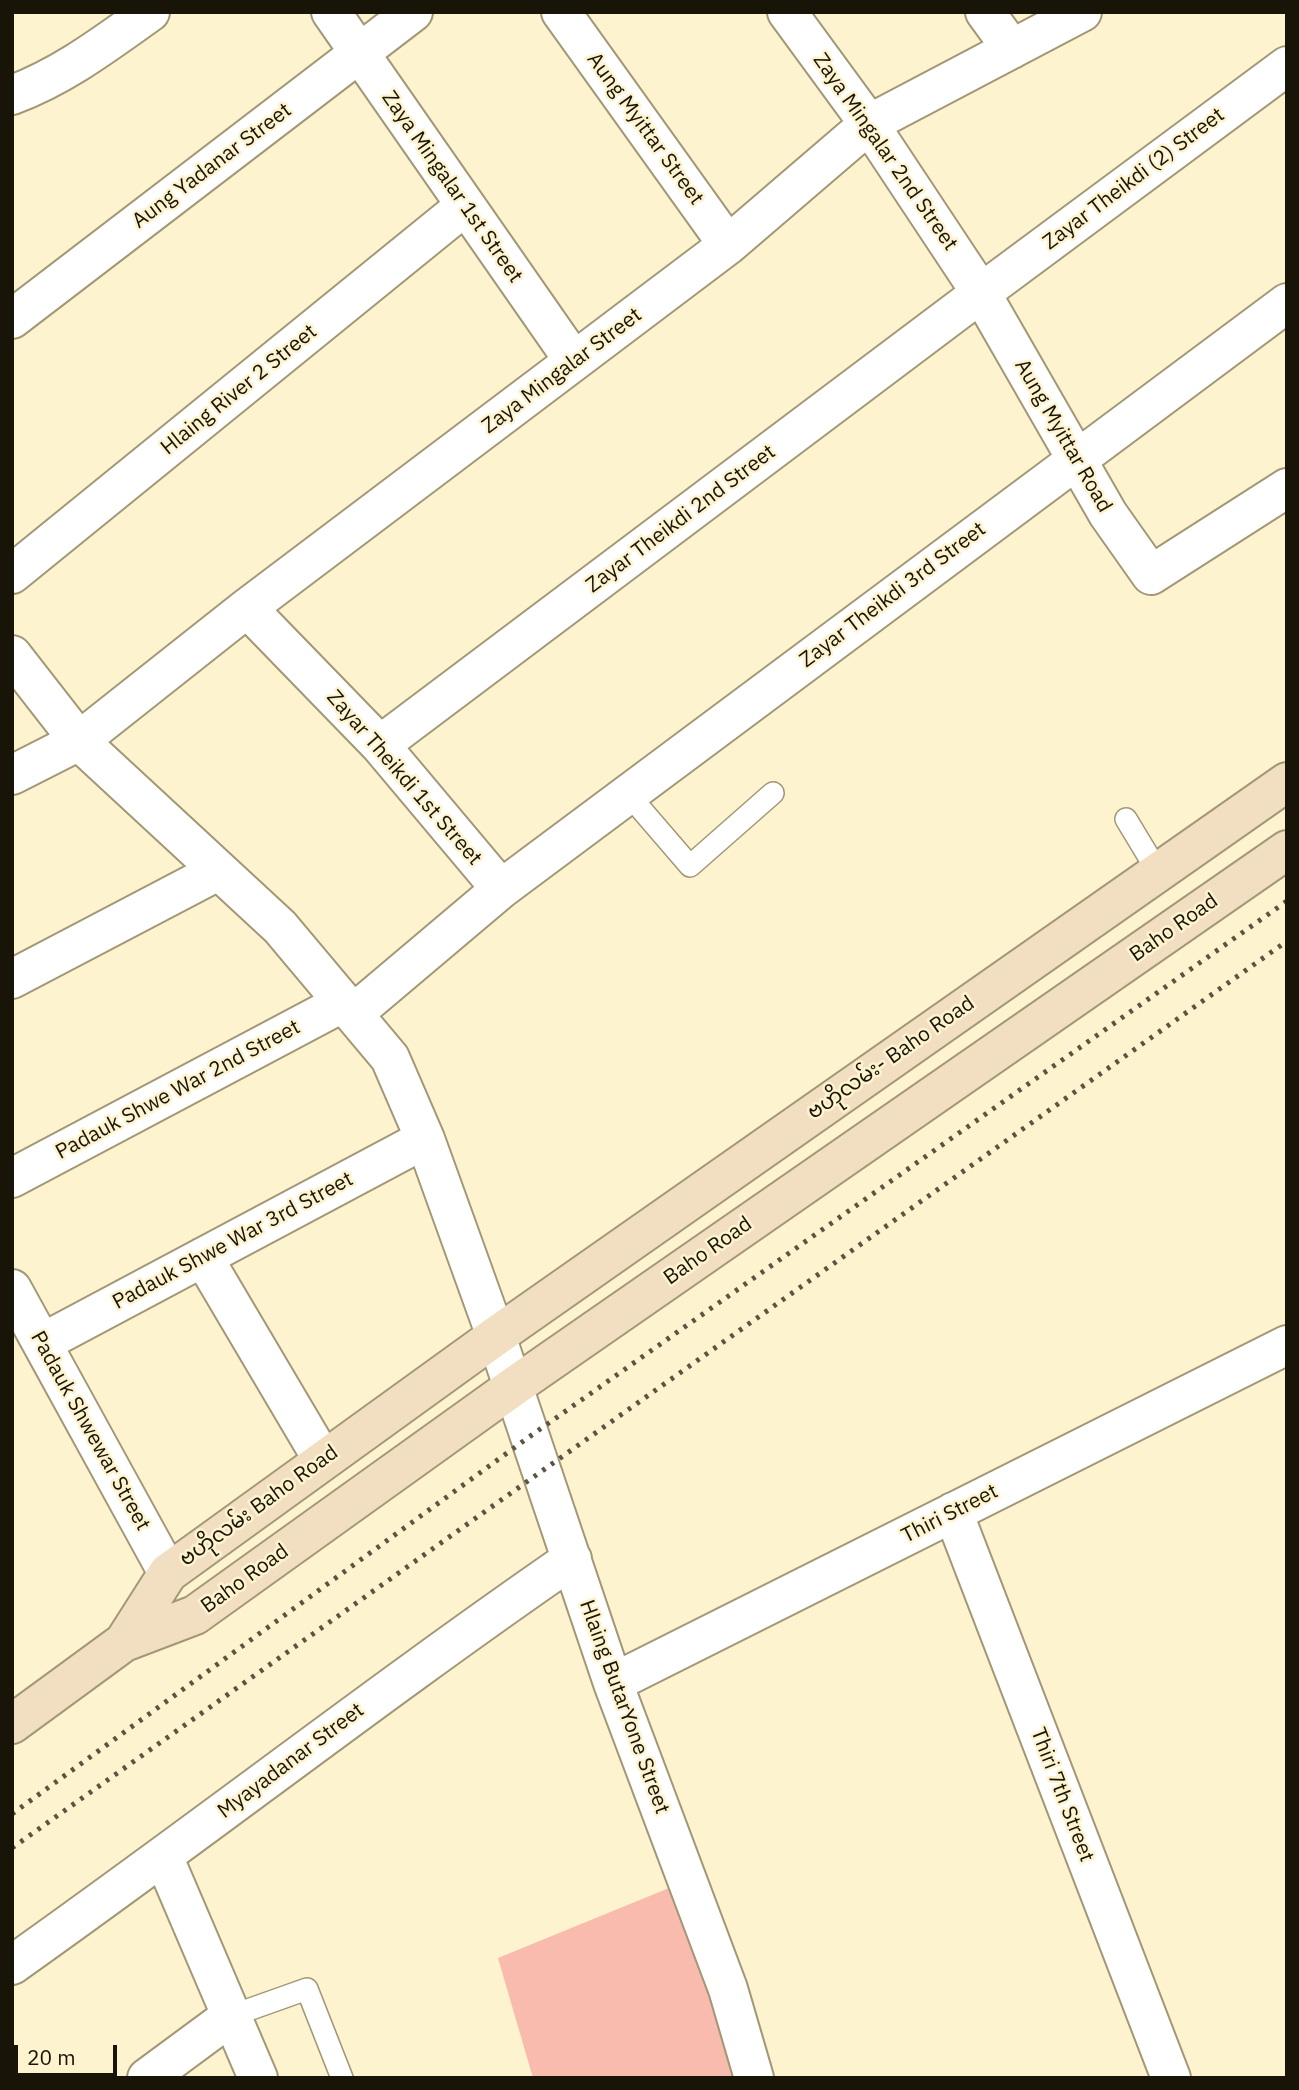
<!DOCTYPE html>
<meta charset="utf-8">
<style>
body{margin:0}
#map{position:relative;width:1299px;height:2090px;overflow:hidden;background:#fef3cf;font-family:"IBM Plex Sans",sans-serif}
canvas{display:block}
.frame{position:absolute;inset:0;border:14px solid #181407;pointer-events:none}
.scale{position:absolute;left:14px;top:2045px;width:103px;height:32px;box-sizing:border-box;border:4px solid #181407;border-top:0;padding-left:9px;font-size:21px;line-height:24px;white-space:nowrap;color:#181407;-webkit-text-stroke:5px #fef3cf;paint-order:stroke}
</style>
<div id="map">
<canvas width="1299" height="2090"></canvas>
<div class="frame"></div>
<div class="scale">20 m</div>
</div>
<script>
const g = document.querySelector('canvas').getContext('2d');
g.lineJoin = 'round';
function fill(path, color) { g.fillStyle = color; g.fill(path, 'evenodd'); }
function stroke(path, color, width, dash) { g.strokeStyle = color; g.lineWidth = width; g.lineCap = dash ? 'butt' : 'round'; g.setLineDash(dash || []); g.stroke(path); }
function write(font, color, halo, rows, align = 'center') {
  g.font = font + ' "IBM Plex Sans","Noto Sans Myanmar",sans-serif'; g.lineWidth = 5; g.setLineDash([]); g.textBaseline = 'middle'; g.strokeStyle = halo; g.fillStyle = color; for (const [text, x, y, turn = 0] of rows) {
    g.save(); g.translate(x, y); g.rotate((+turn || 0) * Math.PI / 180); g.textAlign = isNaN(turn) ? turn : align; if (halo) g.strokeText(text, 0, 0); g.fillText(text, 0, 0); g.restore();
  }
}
const building = new Path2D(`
 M674,1886L735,2078H533L498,1958Z`);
const service = new Path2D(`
 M628,794L690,866L773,793
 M1126,819L1158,872
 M231,2016L307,1989L342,2078`);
const minor = new Path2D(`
 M331,12L574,361
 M561,12L728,245
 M787,12L869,124L981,293L1108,514L1151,575L1287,488
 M985,12L1012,49
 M12,95C63,76 105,44 150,12
 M12,319L413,12
 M12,574L465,206
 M247,608L380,745L501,889
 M12,655L79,741L280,927L390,1058L425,1139L496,1336L613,1683L728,1989L754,2078
 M380,745L981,293L1287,66
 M12,775L79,741L247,608L728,245L869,124L1082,12
 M12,979L218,871
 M353,1014L501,889L1287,303
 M12,1178L344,1002
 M203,1257L323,1460
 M12,1289L168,1573
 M42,1343L425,1139
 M953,1512L1171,2078
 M613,1683L1287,1345
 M163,1856L258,2078
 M12,1965C200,1832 382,1690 572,1559
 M147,2078L231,2016`);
const secondary = new Path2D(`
 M124,1642L195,1615L513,1387L1287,850
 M12,1724L124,1642L168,1573L496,1336L1287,782`);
const rail = new Path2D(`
 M12,1814L529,1437L1287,901
 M12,1848L1287,941`);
const streetNames = [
 ["Aung Myittar Street",645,129,54],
 ["Zaya Mingalar 2nd Street",885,152,55],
 ["Aung Yadanar Street",212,166,-37],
 ["Zayar Theikdi (2) Street",1134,179,-37],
 ["Zaya Mingalar 1st Street",452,187,55],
 ["Zaya Mingalar Street",562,371,-37],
 ["Hlaing River 2 Street",239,390,-39],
 ["Aung Myittar Road",1063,436,60],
 ["Zayar Theikdi 2nd Street",681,519,-37],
 ["Zayar Theikdi 3rd Street",893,595,-37],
 ["Zayar Theikdi 1st Street",404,778,49],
 ["Baho Road",1174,928,-35],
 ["ဗဟိုလမ်း- Baho Road",891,1058,-35],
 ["Padauk Shwe War 2nd Street",178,1090,-28],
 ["Padauk Shwe War 3rd Street",233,1241,-28],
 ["Baho Road",708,1251,-35],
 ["Padauk Shwewar Street",90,1431,61],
 ["ဗဟိုလမ်း Baho Road",259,1506,-36],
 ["Thiri Street",950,1514,-27],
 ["Baho Road",245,1579,-36],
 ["Hlaing ButarYone Street",624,1707,70],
 ["Myayadanar Street",291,1761,-37],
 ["Thiri 7th Street",1062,1795,69]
];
fill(building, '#f8bbae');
stroke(service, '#a29776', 24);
stroke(minor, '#a29776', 42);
stroke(secondary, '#a29776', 42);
stroke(service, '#fff', 21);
stroke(minor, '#fff', 38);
stroke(secondary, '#f2dfc2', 38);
stroke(rail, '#5a5440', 5, [3.5, 7]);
write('21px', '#181407', '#fef3cf', streetNames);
</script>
